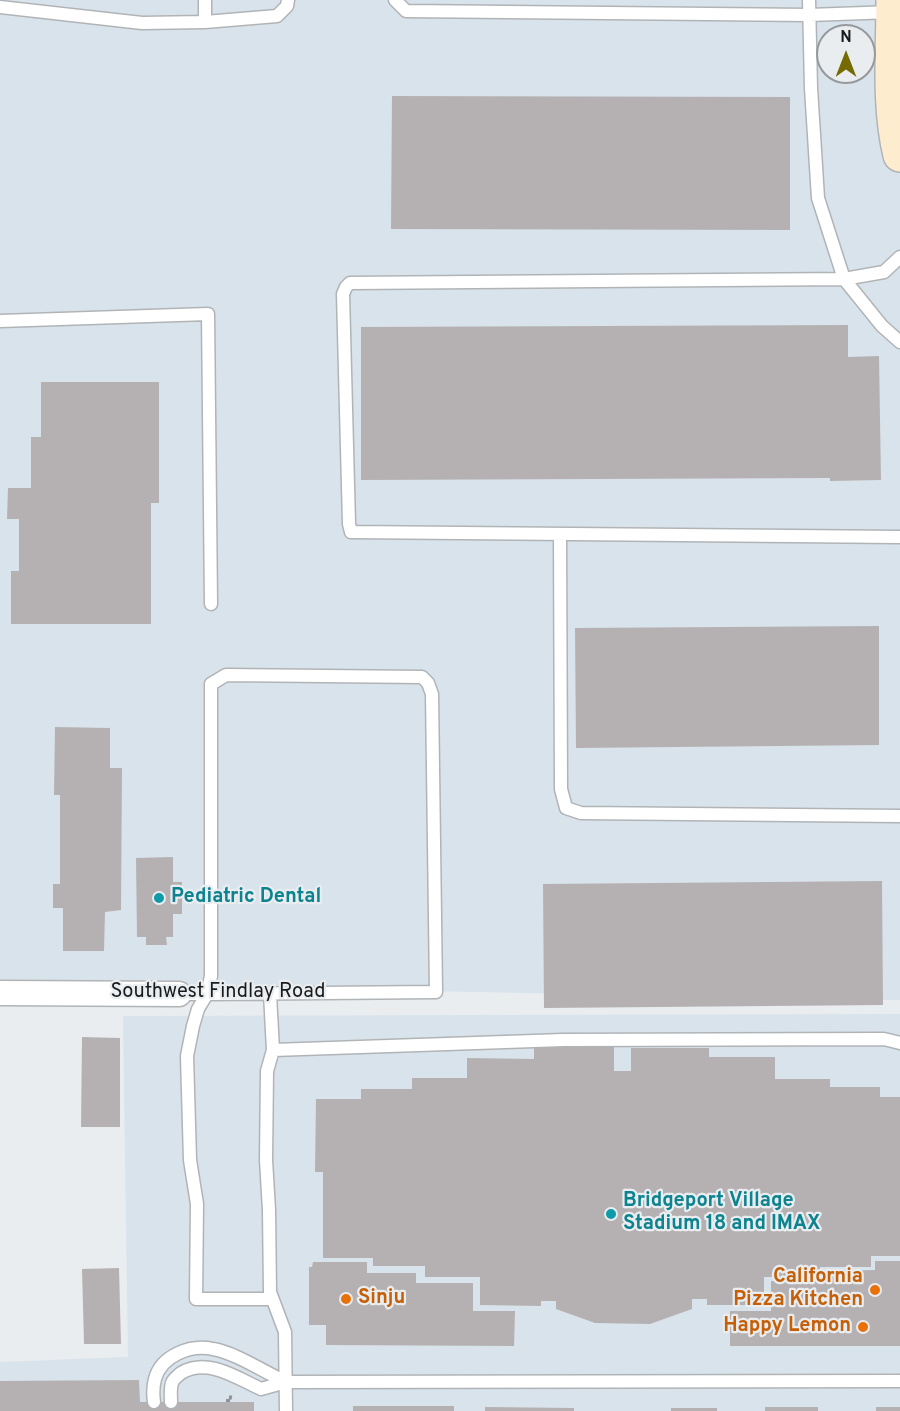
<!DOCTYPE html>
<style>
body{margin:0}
#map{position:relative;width:900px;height:1411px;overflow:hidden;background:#e9edf0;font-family:Overpass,sans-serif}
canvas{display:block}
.north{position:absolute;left:816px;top:24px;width:60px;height:60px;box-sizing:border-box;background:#e9edf0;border:2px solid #96999b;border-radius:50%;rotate:0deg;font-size:16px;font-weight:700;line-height:24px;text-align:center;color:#191a1b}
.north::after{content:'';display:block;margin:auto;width:21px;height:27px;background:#766a03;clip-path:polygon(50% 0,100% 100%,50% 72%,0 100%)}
</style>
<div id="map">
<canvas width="900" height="1411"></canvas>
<div class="north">N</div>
</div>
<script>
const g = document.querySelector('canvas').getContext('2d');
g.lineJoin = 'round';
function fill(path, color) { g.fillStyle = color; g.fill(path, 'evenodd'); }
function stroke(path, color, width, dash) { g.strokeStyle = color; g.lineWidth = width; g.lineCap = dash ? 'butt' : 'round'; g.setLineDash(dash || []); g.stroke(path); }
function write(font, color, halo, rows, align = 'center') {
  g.font = font + ' Overpass,sans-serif'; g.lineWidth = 4.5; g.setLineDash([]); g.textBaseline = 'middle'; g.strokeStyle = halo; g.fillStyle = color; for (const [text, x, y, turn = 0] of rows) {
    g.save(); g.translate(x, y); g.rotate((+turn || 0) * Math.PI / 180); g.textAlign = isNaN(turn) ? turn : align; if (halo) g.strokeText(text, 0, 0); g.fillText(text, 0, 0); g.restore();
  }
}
const built = new Path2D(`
 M0,0H900V1000L0,983ZM828,36H864V72H828Z
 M900,1014V1411H0V1362L128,1357L123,1016Z`);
const building = new Path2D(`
 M392,96L790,97V230L391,229Z
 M848,325V357L879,356L881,480L830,481V478L361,480V327Z
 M41,382H159V503H151V624H11V571H19V519H7L8,488H31V437H41Z
 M879,626V745L576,748L575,628Z
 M55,727L110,728V768H122L121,910L105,912L104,951H63V908H53V884H60V795H54Z
 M173,857V882H182V914H173V937H166L167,945H146V937H137L136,858Z
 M882,881L883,1005L544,1008L543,884Z
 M82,1037L120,1038V1127H81Z
 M534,1047H614V1071H631V1048H709V1057H775V1079H830V1087H880V1097H900V1256H871V1267H820V1277H764V1305H707V1299H692V1309L650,1324L595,1323L556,1309V1301H541V1306L480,1305V1277H425V1266H373V1258H323V1172H315L316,1099H361V1089H412V1078H467V1058L534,1059Z
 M875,1261H900V1346H730V1311H771V1281L825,1280V1271L875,1270Z
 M313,1262H367V1273H416V1283H473V1311H515L514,1346L326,1345V1325H309V1267H312Z
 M119,1268L121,1344H84L82,1269Z
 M139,1380L140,1402H254V1411H0V1381Z
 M353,1406H454V1411H353Z
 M485,1407L574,1408V1411H485Z
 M765,1407H818V1411H765Z
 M876,1407H900V1411H876Z
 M671,1408H717V1411H671Z`);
const path = new Path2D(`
 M228,1402V1397L234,1398`);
const lane = new Path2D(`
 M205,0V22
 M395,0L406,11L809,15L893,12
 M809,0L811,88L818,198L844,279L882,326L900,342
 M0,7L142,23L205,22L277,16L287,6L288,0
 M900,257L884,272L844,279L350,283L346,287L343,294L349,524L351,532L900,537
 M0,321L208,314L211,604
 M560,534L561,789L566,808L581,813L900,816
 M179,994H207L436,992L432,694L428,683L422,677L226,675L211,684V976L207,994L198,1009L193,1026L187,1056L190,1160L197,1204L196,1299H271
 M270,994L273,1050L267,1071L266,1160L269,1210L270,1292L285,1332L286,1411
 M273,1050L563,1040L884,1039L900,1043
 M154,1402C153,1395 153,1386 155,1379C161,1356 190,1344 213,1349C236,1353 264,1372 286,1382
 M171,1402C171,1397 170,1389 172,1383C173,1379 178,1376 181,1373C207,1357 237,1378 261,1389L286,1382L900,1381`);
const street = new Path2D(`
 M0,993L179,994`);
const secondary = new Path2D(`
 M893,0C893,51 888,106 900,155`);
const markers = [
 [159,898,6,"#0f9aa8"],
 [611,1214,6,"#0f9aa8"],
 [875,1290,6,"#e8710a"],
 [346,1299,6,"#e8710a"],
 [863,1327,6,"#e8710a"]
];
const cultureNames = [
 ["Pediatric Dental",171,898],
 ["Bridgeport Village",623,1202],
 ["Stadium 18 and IMAX",623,1225]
];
const streetNames = [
 ["Southwest Findlay Road",218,993]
];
const foodNames = [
 ["California",863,1278],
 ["Pizza Kitchen",863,1301],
 ["Sinju",358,1299,"left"],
 ["Happy Lemon",851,1327]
];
fill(built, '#d9e3eb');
fill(building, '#b5b1b2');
stroke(lane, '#b1b4b7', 15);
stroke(street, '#b1b4b7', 27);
stroke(secondary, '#b1b4b7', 36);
stroke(path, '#909294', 4, [3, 3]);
stroke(lane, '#fff', 12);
stroke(street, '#fff', 24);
stroke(secondary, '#feecce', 33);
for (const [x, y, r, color] of markers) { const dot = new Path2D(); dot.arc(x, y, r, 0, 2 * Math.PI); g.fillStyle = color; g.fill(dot); stroke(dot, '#e9edf0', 2); }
write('bold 20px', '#0d838f', '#e9edf0', cultureNames, 'left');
write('20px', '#191a1b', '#e9edf0', streetNames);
write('bold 20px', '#c56008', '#e9edf0', foodNames, 'right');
</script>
